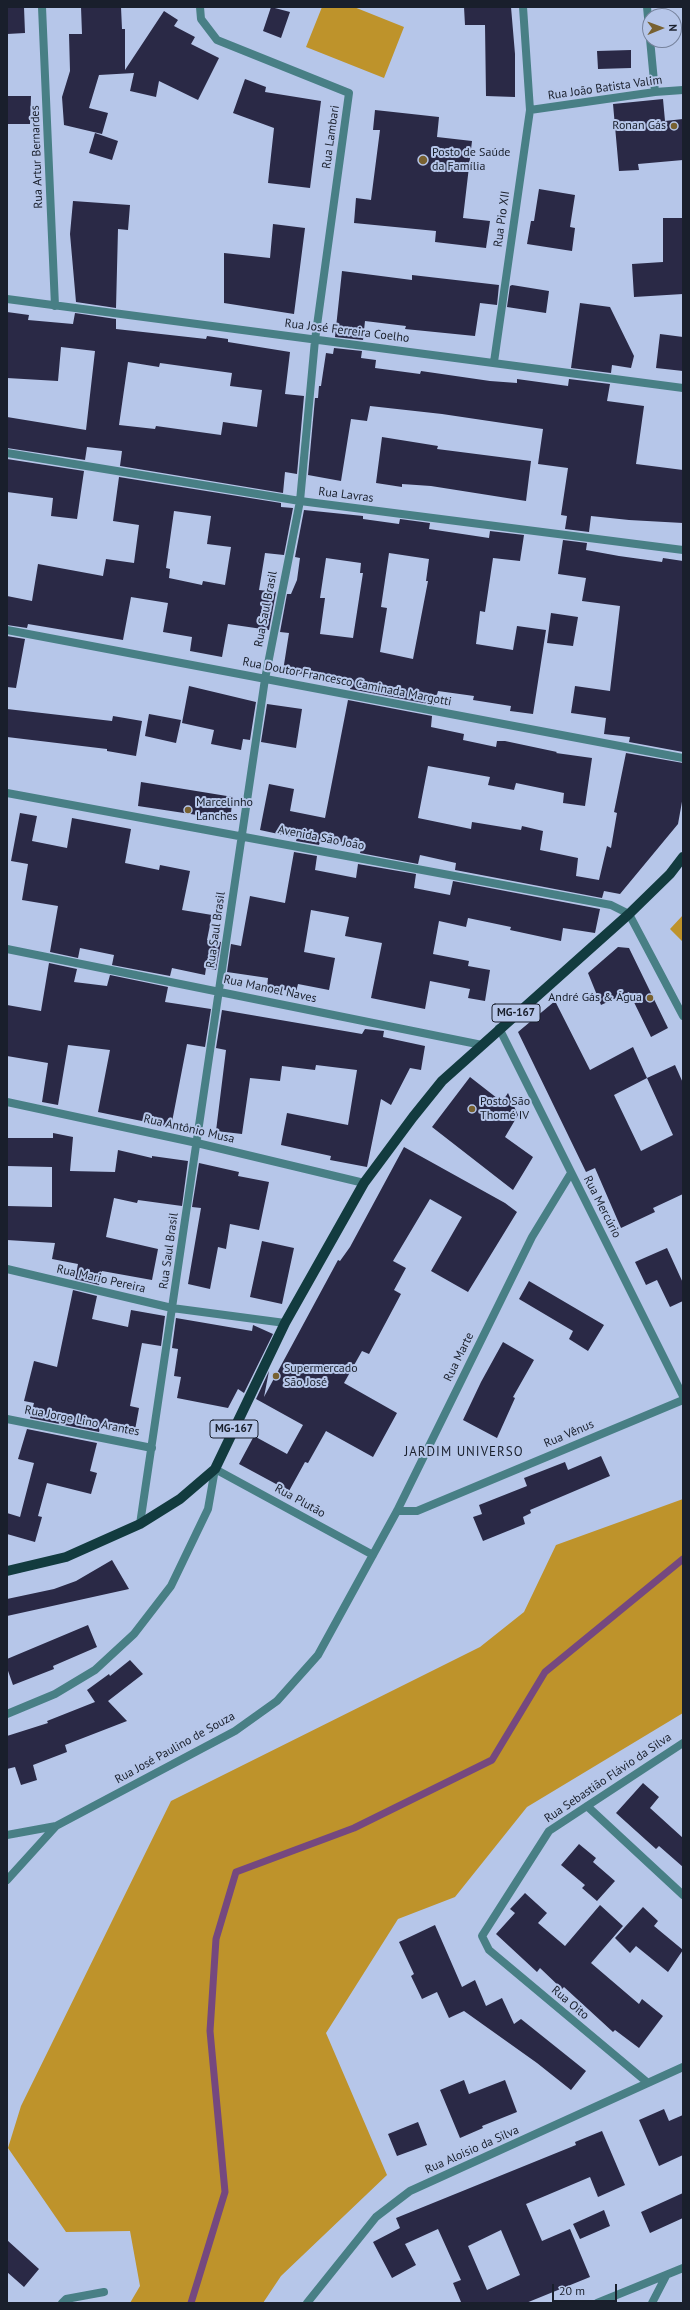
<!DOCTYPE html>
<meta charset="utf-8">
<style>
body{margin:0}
#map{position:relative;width:690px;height:2310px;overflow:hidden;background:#b6c6e9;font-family:"PT Sans",sans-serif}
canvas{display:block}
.frame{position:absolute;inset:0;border:8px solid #191f2c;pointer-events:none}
.north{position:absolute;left:642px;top:8px;width:40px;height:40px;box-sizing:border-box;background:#b6c6e9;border:1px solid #77839d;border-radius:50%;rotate:89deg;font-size:11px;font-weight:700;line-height:16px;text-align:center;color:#191f2c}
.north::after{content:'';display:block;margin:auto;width:14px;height:18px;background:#786131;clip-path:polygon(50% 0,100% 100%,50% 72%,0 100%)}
.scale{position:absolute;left:552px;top:2284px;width:65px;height:18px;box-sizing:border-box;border:2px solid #191f2c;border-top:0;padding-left:5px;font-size:12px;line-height:14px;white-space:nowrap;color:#191f2c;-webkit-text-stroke:3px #b6c6e9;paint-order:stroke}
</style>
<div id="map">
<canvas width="690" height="2310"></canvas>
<div class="frame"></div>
<div class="north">N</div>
<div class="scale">20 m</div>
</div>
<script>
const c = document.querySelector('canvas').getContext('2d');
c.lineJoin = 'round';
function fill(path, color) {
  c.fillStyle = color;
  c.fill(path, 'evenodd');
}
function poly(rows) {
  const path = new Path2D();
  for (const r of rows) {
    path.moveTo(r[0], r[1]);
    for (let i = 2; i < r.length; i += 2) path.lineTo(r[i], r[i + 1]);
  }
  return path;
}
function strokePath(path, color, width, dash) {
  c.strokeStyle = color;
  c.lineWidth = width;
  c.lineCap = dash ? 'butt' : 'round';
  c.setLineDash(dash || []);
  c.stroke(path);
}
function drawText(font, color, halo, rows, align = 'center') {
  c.font = font + ' "PT Sans",sans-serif';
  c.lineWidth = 4;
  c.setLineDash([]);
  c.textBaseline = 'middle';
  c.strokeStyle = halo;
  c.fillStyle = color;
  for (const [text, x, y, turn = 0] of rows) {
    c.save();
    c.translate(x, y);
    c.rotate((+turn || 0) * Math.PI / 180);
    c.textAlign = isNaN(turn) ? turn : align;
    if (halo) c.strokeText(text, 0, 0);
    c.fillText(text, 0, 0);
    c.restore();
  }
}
fill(poly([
 [322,7,354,7,404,27,384,78,306,47],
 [683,915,683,942,670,929],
 [683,1499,683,1713,527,1807,455,1897,398,1919,326,2033,387,2175,281,2276,263,2303,130,2303,140,2286,130,2231,66,2232,8,2148,21,2106,171,1801,480,1647,524,1612,556,1545]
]), '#be932b');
strokePath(poly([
 [191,2303,225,2192,210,2031,216,1939,236,1872,354,1828,492,1760,545,1672,683,1559]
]), '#75487f', 7);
fill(poly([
 [7,7,24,7,25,33,7,34],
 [81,7,121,7,122,29,125,29,125,70,164,11,178,20,174,26,195,37,191,44,219,58,198,100,159,81,156,97,130,91,134,73,99,75,89,108,108,113,102,134,64,125,62,97,70,71,69,34,82,34],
 [271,7,290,12,281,38,263,31],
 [464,7,511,7,515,54,515,97,486,96,485,25,465,25],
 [631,50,631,68,598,69,597,51],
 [245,79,266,87,265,92,321,101,310,188,268,183,274,128,233,113],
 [7,96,31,96,30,124,7,124],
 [663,99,665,121,683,119,683,160,638,164,639,170,619,171,613,104],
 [375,110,439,117,437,137,472,141,463,218,490,221,486,248,435,242,436,231,354,223,356,198,371,200,380,130,373,130],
 [95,133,118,141,112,160,89,153],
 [539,189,575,195,570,227,575,228,572,251,527,244,531,221,534,221],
 [73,201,130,205,128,230,118,229,116,308,76,302,70,234],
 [663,218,683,218,683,294,634,297,632,264,663,262],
 [273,224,305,228,294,314,224,303,224,253,270,258],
 [342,271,412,280,412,275,499,285,497,305,480,303,475,336,405,329,406,326,365,321,363,340,335,337],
 [512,285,549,291,546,313,507,307,510,286],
 [580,303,610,307,634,356,631,368,612,365,611,373,571,368],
 [7,312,29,315,28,320,73,324,75,313,116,319,116,329,206,339,207,336,228,339,228,342,290,352,285,394,304,396,297,474,285,472,283,493,120,466,122,451,87,447,85,460,7,448,7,417,86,430,95,351,61,347,58,381,7,378],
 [128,362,159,367,160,363,232,373,230,386,262,390,257,427,223,422,221,435,156,426,155,429,119,425],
 [660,334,683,337,683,371,656,368],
 [334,348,362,351,361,358,376,360,375,368,420,374,421,371,490,381,517,383,517,379,568,386,569,379,610,384,607,401,644,406,636,464,683,470,683,523,629,520,591,516,589,532,565,529,567,516,561,515,568,468,538,464,543,429,442,414,370,406,367,421,351,419,341,481,308,475,315,398,318,398,319,386,321,386,326,353,333,354],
 [382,437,438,446,437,449,531,461,526,501,431,486,402,484,402,487,376,483],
 [7,459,84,471,77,519,51,516,53,498,7,492],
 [119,477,281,503,281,507,293,508,284,555,265,553,259,590,276,592,269,630,228,624,222,657,190,651,192,637,163,632,168,603,131,597,123,640,28,624,27,628,7,625,7,596,32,601,38,564,103,576,106,559,134,563,139,525,113,521],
 [174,511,211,516,207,544,231,547,225,585,203,581,202,585,169,578,170,569,166,568],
 [304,510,363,516,363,519,399,524,400,519,430,523,429,529,489,538,490,531,524,535,520,561,493,558,485,612,480,611,476,644,513,650,517,626,546,630,533,714,510,711,511,706,473,700,474,696,438,691,434,705,350,689,352,682,283,671,289,633,280,632,287,594,291,594,297,580,300,558,295,557],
 [389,553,429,559,426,581,428,581,413,659,380,652,387,608,381,607],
 [326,558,361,563,360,573,363,573,353,638,320,634,325,598,320,598],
 [563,540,587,543,586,550,619,556,662,562,663,558,683,561,683,752,629,742,630,737,604,734,606,718,571,713,575,686,610,691,620,606,582,601,586,578,558,574],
 [551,613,578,617,573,646,547,643],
 [7,636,25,639,16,688,7,687],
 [189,686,256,702,250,740,243,739,241,750,211,744,214,730,182,723],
 [348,700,432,716,431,727,464,734,463,740,496,747,497,741,505,741,557,752,556,753,592,758,585,806,563,803,564,793,516,783,514,790,488,785,490,777,428,766,418,818,471,829,472,822,521,830,522,826,543,831,540,850,578,858,576,876,599,880,607,846,611,848,617,813,614,812,626,753,683,763,683,796,678,824,620,894,604,891,602,898,455,870,456,863,420,855,418,864,360,853,362,846,321,838,319,845,296,841,297,838,260,830,269,784,294,789,290,811,325,818],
 [267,704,302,709,296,748,261,742],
 [7,709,112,721,113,716,142,721,136,756,107,751,107,749,7,737],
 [149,714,181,720,176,743,145,736],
 [141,782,233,797,230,820,138,806],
 [20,813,37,816,32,841,67,848,72,818,131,829,125,863,159,870,160,865,190,871,182,910,212,915,207,940,221,942,216,970,206,968,205,975,172,968,170,976,112,965,114,955,80,948,78,958,50,952,58,906,22,900,28,864,11,861],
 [294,852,317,856,315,870,356,878,358,864,416,874,414,888,450,895,453,881,600,909,595,933,563,928,561,941,510,930,511,927,468,918,466,927,439,921,433,954,469,961,468,966,490,970,485,1001,468,998,470,989,430,981,425,1009,371,998,382,943,345,936,349,917,311,910,304,952,335,958,329,990,298,984,296,992,267,987,268,978,227,972,231,944,241,946,250,896,285,903],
 [618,947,629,948,668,1028,651,1037,629,992,601,1005,588,973],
 [49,963,77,969,74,982,107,986,110,975,168,987,165,1002,211,1009,205,1047,187,1044,171,1127,98,1112,110,1050,68,1045,58,1105,42,1102,48,1063,7,1056,7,1005,41,1011],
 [555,1001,590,1070,633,1047,647,1078,675,1065,683,1083,683,1194,653,1208,655,1212,621,1228,595,1168,586,1172,518,1032],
 [647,1078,673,1135,641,1151,614,1095],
 [222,1010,362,1034,365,1029,384,1031,383,1037,425,1046,421,1070,410,1068,391,1105,381,1099,367,1167,330,1160,331,1156,281,1145,287,1113,348,1125,357,1070,316,1065,315,1070,282,1066,280,1081,250,1078,242,1134,216,1131,226,1050,216,1048],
 [470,1077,502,1102,508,1093,518,1115,505,1137,533,1157,513,1190,432,1127],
 [53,1133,73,1137,70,1171,115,1172,118,1150,152,1158,152,1156,188,1161,182,1206,138,1200,137,1203,114,1198,106,1237,158,1249,152,1280,102,1271,99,1285,75,1279,78,1264,52,1259,55,1243,7,1240,7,1206,52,1207,52,1167,7,1166,7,1138,53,1138],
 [404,1147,505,1203,517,1212,468,1292,431,1271,462,1217,430,1199,393,1261,406,1268,394,1290,401,1294,369,1354,362,1351,344,1383,397,1413,373,1457,326,1431,308,1463,305,1462,289,1491,239,1464,254,1436,287,1454,303,1425,256,1399,269,1371,264,1397,338,1260,340,1261,350,1247],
 [199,1163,239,1172,238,1176,269,1182,259,1230,230,1224,226,1249,218,1247,210,1289,188,1284,201,1208,192,1207],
 [262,1241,294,1248,282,1304,250,1297],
 [667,1248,683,1283,683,1301,670,1307,657,1280,646,1285,635,1262],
 [529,1281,604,1325,588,1351,569,1339,573,1331,519,1299],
 [73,1290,97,1296,92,1319,128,1327,131,1310,165,1316,161,1346,142,1343,130,1406,139,1408,135,1430,101,1423,99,1432,30,1418,34,1403,24,1401,34,1361,57,1367],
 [176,1318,252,1331,253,1325,273,1334,244,1393,238,1389,228,1408,177,1398,181,1377,174,1376,178,1349,172,1348],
 [503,1342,534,1360,513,1397,515,1398,497,1438,463,1420,481,1382],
 [27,1429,97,1443,90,1471,97,1473,91,1494,47,1483,38,1516,42,1517,35,1542,7,1534,7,1513,20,1517,34,1463,18,1459],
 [601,1456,610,1476,530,1510,531,1513,523,1517,525,1524,483,1541,473,1517,482,1514,479,1505,527,1486,524,1478,565,1462,568,1470],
 [112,1560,129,1589,7,1616,7,1599,54,1589,76,1581],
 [88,1625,97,1647,53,1666,54,1669,13,1685,7,1668,7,1659],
 [130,1660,143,1674,108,1701,127,1721,65,1745,67,1752,33,1765,37,1780,21,1785,15,1767,7,1769,7,1736,48,1723,47,1721,95,1702,87,1690,109,1674,110,1676],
 [643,1783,659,1797,650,1808,683,1838,683,1867,659,1846,656,1849,616,1813],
 [579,1844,596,1858,593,1862,615,1881,597,1901,582,1888,585,1885,561,1865],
 [525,1893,547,1913,538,1923,565,1946,600,1905,623,1926,591,1963,639,2004,642,1999,663,2016,639,2048,615,2030,613,2032,564,1987,562,1989,540,1968,537,1972,496,1934,515,1913,510,1909],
 [643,1907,658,1921,654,1926,683,1950,668,1972,636,1946,630,1953,615,1938],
 [435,1925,462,1987,475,1980,486,2006,502,1998,514,2024,521,2019,586,2071,571,2090,537,2063,464,2011,449,2018,437,1992,422,1999,411,1976,414,1974,399,1942],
 [464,2080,469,2094,505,2080,517,2112,482,2126,483,2128,460,2138,440,2090],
 [664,2109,669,2121,683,2115,683,2155,659,2166,639,2120],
 [418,2122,427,2145,397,2156,388,2134],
 [602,2131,625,2185,598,2197,590,2177,526,2204,542,2241,570,2229,590,2277,526,2303,460,2303,461,2302,453,2283,461,2280,438,2229,405,2244,416,2265,392,2278,373,2242,400,2228,396,2218,576,2145,575,2142],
 [501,2230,520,2275,487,2290,468,2246],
 [683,2193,683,2218,650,2233,641,2212],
 [604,2210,610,2226,580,2239,573,2224],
 [7,2240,39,2269,24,2287,7,2272]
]), '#2a2946');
strokePath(poly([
 [42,7,55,306],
 [647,7,655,92],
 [530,110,655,92,683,90],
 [7,299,683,388],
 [494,362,530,110,523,7],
 [7,453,300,501,683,550],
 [7,630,683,758],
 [7,793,611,905,629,914,683,1016],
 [7,949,482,1045],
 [499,1028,683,1396],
 [7,1102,197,1143,364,1183],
 [7,1269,172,1308,285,1323],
 [7,1419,152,1448],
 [397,1511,417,1511,683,1400],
 [140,1524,265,679,300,501,315,340,349,93,217,40,201,19,200,7],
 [7,1714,55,1694,95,1670,134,1634,171,1586,208,1509,215,1469,373,1555],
 [587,1806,683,1895],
 [7,1835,56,1826,235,1731,277,1701,318,1655,397,1511,532,1237,571,1173],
 [7,1880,56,1826],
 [648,2083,489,1950,482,1936,549,1831,683,1743],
 [62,2303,66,2299,104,2292],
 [307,2303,376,2217,410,2191,683,2067],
 [597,2303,683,2268],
 [652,2303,666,2276]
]), '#487f85', 8);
strokePath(poly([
 [7,1571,66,1557,140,1524,180,1499,215,1469,285,1323,364,1183,413,1117,442,1081,629,914,670,874,683,857]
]), '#123b3f', 10);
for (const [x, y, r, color] of [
 [674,126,4,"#786131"],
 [423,160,5,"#786131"],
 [188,810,4,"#786131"],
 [650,998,4,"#786131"],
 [472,1109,4,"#786131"],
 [276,1376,4,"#786131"]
]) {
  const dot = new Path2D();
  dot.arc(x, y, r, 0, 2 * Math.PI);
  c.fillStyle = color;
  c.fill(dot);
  strokePath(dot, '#b6c6e9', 1.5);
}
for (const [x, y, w] of [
 [516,1013,48],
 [234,1429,48]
]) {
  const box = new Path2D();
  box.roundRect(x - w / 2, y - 9, w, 18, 3);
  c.fillStyle = '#b6c6e9';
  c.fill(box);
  strokePath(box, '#191f2c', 1);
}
drawText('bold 11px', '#191f2c', null, [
 ["MG-167",516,1013],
 ["MG-167",234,1429]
]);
drawText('12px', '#191f2c', '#b6c6e9', [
 ["Rua João Batista Valim",605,88,-8],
 ["Rua Lambari",331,137,-82],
 ["Rua Artur Bernardes",37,157,-92],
 ["Rua Pio XII",502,219,-82],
 ["Rua José Ferreira Coelho",347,331,7],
 ["Rua Lavras",346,495,7],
 ["Rua Saul Brasil",266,609,-79],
 ["Rua Doutor Francesco Caminada Margotti",347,682,11],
 ["Avenida São João",321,838,11],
 ["Rua Saul Brasil",216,930,-82],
 ["Rua Manoel Naves",270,989,12],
 ["Rua Antônio Musa",189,1129,13],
 ["Rua Mercúrio",602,1207,63],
 ["Rua Saul Brasil",169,1251,-82],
 ["Rua Mario Pereira",101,1279,13],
 ["Rua Marte",459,1357,-64],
 ["Rua Jorge Lino Arantes",82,1421,11],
 ["Rua Vênus",569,1434,-23],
 ["Rua Plutão",300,1501,29],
 ["Rua José Paulino de Souza",175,1748,-29],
 ["Rua Sebastião Flávio da Silva",608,1778,-34],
 ["Rua Oito",570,2003,40],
 ["Rua Aloisio da Silva",472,2150,-24]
]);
drawText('12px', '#191f2c', '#b6c6e9', [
 ["Ronan Gás",666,126,"right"],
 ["Posto de Saúde",432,153],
 ["da Família",432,167],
 ["Marcelinho",196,803],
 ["Lanches",196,817],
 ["André Gás & Água",642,998,"right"],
 ["Posto São",480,1102],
 ["Thomé IV",480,1116],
 ["Supermercado",284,1369],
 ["São José",284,1383]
], 'left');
c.letterSpacing = '1px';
drawText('13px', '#191f2c', '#b6c6e9', [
 ["JARDIM UNIVERSO",464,1452]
]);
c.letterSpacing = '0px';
</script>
